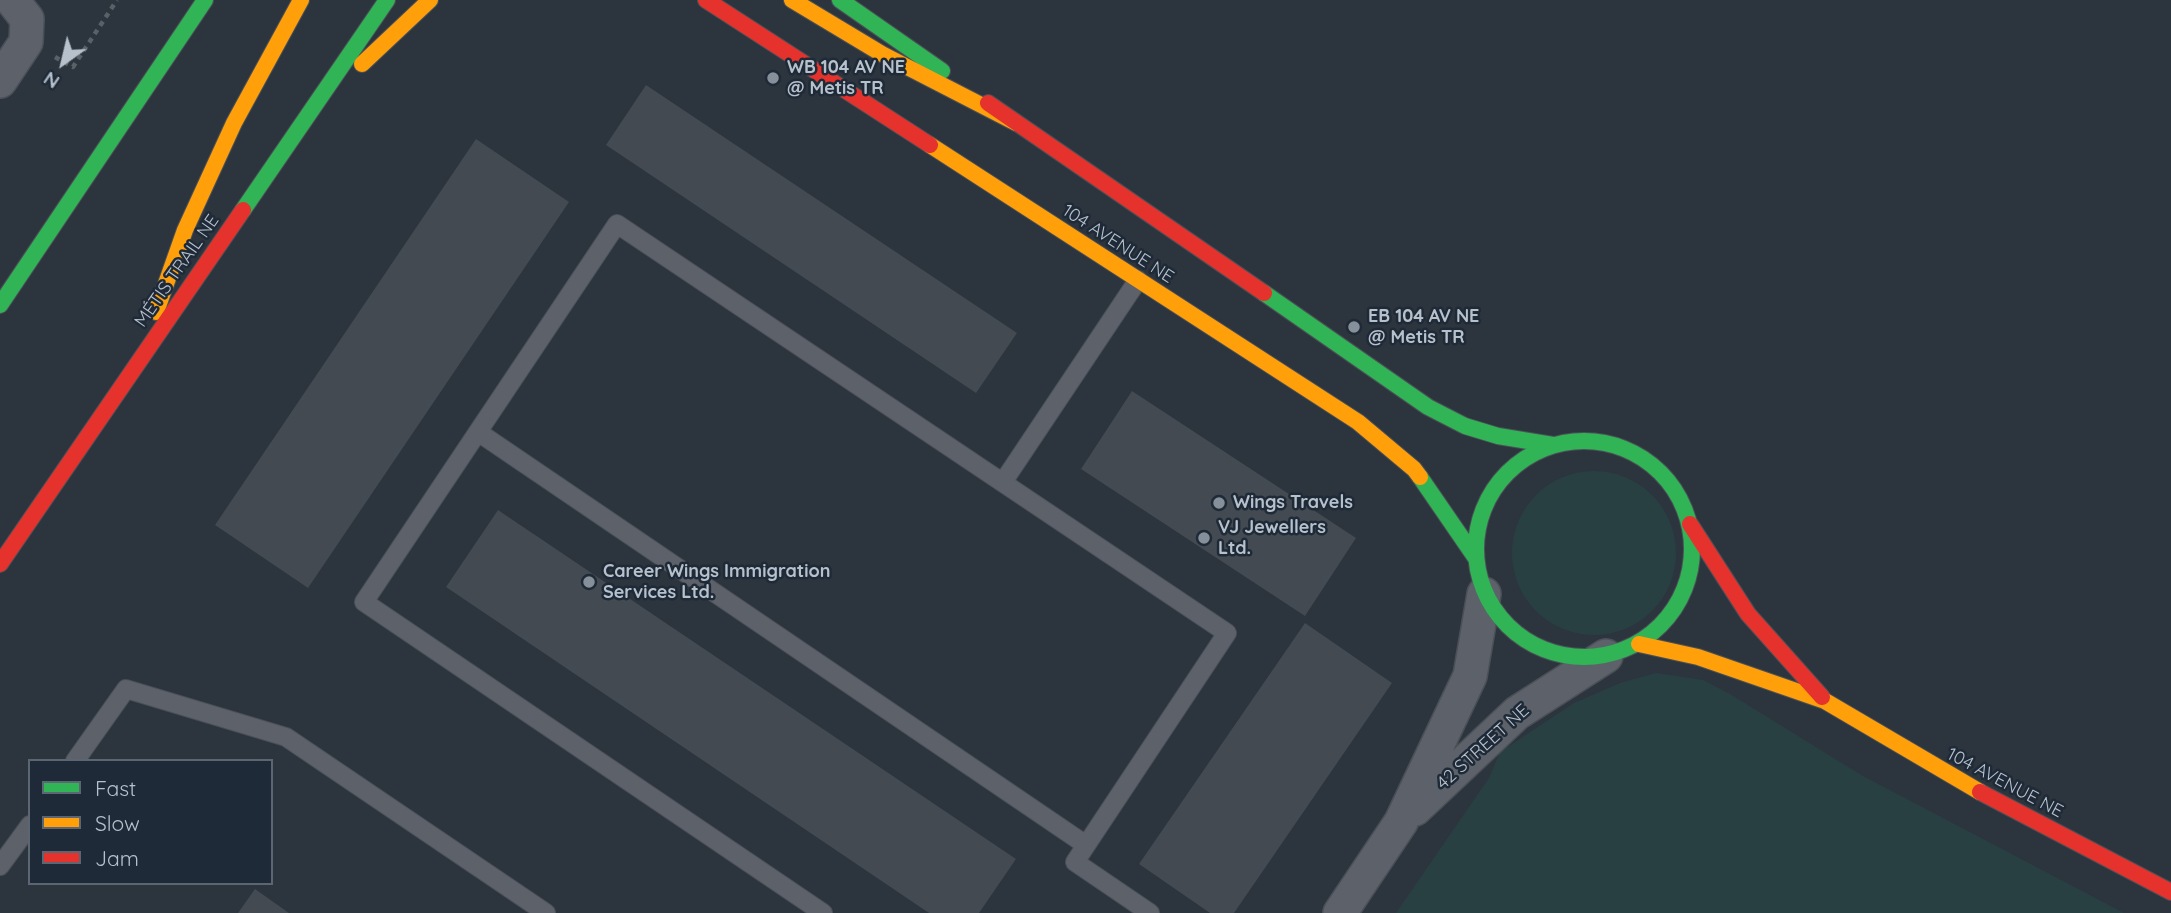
<!DOCTYPE html>
<meta charset="utf-8">
<style>
body{margin:0}
#map{position:relative;width:2171px;height:913px;overflow:hidden;background:#2c343d;font-family:Quicksand,sans-serif}
canvas{display:block}
.legend{position:absolute;left:28px;top:759px;width:245px;height:126px;box-sizing:border-box;background:#1f2a38;border:2px solid #5c6673;margin:0;padding:9px 12px;list-style:none;font-size:21px;color:#b7c1cc}
.legend li{display:flex;align-items:center;gap:14px;height:35px}
.legend b{width:35px;border:2px solid #5c6673}
.north{position:absolute;left:28px;top:28px;width:70px;height:70px;-webkit-text-stroke:5px #1f2a38;paint-order:stroke;rotate:214deg;font-size:19px;font-weight:700;line-height:28px;text-align:center;color:#b7c1cc}
.north::after{content:'';display:block;margin:auto;width:24px;height:32px;background:#b7c1cc;clip-path:polygon(50% 0,100% 100%,50% 72%,0 100%)}
</style>
<div id="map">
<canvas width="2171" height="913"></canvas>
<ul class="legend">
<li><b style="height:9px;background:#30b455"></b>Fast</li>
<li><b style="height:9px;background:#ff9f0a"></b>Slow</li>
<li><b style="height:9px;background:#e5322d"></b>Jam</li>
</ul>
<div class="north">N</div>
</div>
<script>
const c = document.querySelector('canvas').getContext('2d');
c.lineJoin = 'round';
function fill(path, color) {
  c.fillStyle = color;
  c.fill(path, 'evenodd');
}
function poly(rows) {
  const path = new Path2D();
  for (const r of rows) {
    if (r.length === 3) {
      path.moveTo(r[0] + r[2], r[1]);
      path.arc(r[0], r[1], r[2], 0, 2 * Math.PI);
      continue;
    }
    path.moveTo(r[0], r[1]);
    for (let i = 2; i < r.length; i += 2) path.lineTo(r[i], r[i + 1]);
  }
  return path;
}
function strokePath(path, color, width, dash) {
  c.strokeStyle = color;
  c.lineWidth = width;
  c.lineCap = dash ? 'butt' : 'round';
  c.setLineDash(dash || []);
  c.stroke(path);
}
function drawText(font, color, halo, rows, align = 'center') {
  c.font = font + ' Quicksand,sans-serif';
  c.lineWidth = 5;
  c.setLineDash([]);
  c.textBaseline = 'middle';
  c.strokeStyle = halo;
  c.fillStyle = color;
  for (const [text, x, y, turn = 0] of rows) {
    c.save();
    c.translate(x, y);
    c.rotate((+turn || 0) * Math.PI / 180);
    c.textAlign = isNaN(turn) ? turn : align;
    if (halo) c.strokeText(text, 0, 0);
    c.fillText(text, 0, 0);
    c.restore();
  }
}
fill(poly([
 [1594,553,82],
 [1656,673,1703,680,1730,694,1863,776,2124,913,1396,913,1489,778,1500,752,1574,703,1620,683]
]), '#294043');
fill(poly([
 [646,85,1017,333,976,393,606,145],
 [476,139,569,202,308,588,215,525],
 [1132,391,1356,538,1305,616,1081,469],
 [498,510,1016,859,979,913,929,913,446,587],
 [1305,623,1392,683,1234,913,1210,913,1139,864],
 [255,889,289,913,238,913]
]), '#434a51');
const lane = poly([
 [478,432,1086,845],
 [1003,482,1138,280],
 [75,761,126,689,286,737,546,913],
 [0,866,30,825],
 [823,913,364,602,617,224,1227,633,1075,862,1150,913]
]);
const street = poly([
 [0,81,26,42,27,19,12,0],
 [1415,809,1517,713,1606,656],
 [1340,913,1401,822,1470,676,1484,594]
]);
const fast = poly([
 [840,0,942,71],
 [243,210,387,0],
 [1264,293,1428,407,1465,426,1498,436,1553,445],
 [0,305,205,0],
 [1584,549,108],
 [1420,477,1475,557]
]);
const slow = poly([
 [792,0,882,54,1016,123],
 [362,64,430,0],
 [930,145,1358,422,1414,469,1420,477],
 [156,312,185,230,234,123,301,0],
 [1639,644,1698,657,1825,701,1980,792]
]);
const jam = poly([
 [706,0,930,145],
 [988,103,1264,293],
 [1690,524,1748,614,1822,697],
 [0,564,243,210],
 [1980,792,2171,892]
]);
strokePath(lane, '#4b5057', 20);
strokePath(street, '#4b5057', 36);
strokePath(fast, '#4b5057', 18);
strokePath(slow, '#4b5057', 18);
strokePath(jam, '#4b5057', 18);
strokePath(poly([
 [55,57,73,67,117,0]
]), '#5a6166', 4.5, [5, 5]);
strokePath(lane, '#5d626a', 18);
strokePath(street, '#5d626a', 33);
strokePath(fast, '#30b455', 16);
strokePath(slow, '#ff9f0a', 16);
strokePath(jam, '#e5322d', 16);
for (const [x, y, r, color] of [
 [773,78,7,"#86909a"],
 [1354,327,7,"#86909a"],
 [1219,503,7,"#86909a"],
 [1204,538,7,"#86909a"],
 [589,582,7,"#86909a"]
]) {
  const dot = new Path2D();
  dot.arc(x, y, r, 0, 2 * Math.PI);
  c.fillStyle = color;
  c.fill(dot);
  strokePath(dot, '#1f2a38', 2.5);
}
drawText('bold 18px', '#b7c1cc', '#1f2a38', [
 ["WB 104 AV NE",787,68],
 ["@ Metis TR",787,89],
 ["EB 104 AV NE",1368,317],
 ["@ Metis TR",1368,338],
 ["Wings Travels",1233,503],
 ["VJ Jewellers",1218,528],
 ["Ltd.",1218,549],
 ["Career Wings Immigration",603,572],
 ["Services Ltd.",603,593]
], 'left');
drawText('18px', '#b7c1cc', '#1f2a38', [
 ["104 AVENUE NE",1118,244,33],
 ["MÉTIS TRAIL NE",177,271,-55],
 ["42 STREET NE",1483,747,-42],
 ["104 AVENUE NE",2005,783,28]
]);
</script>
